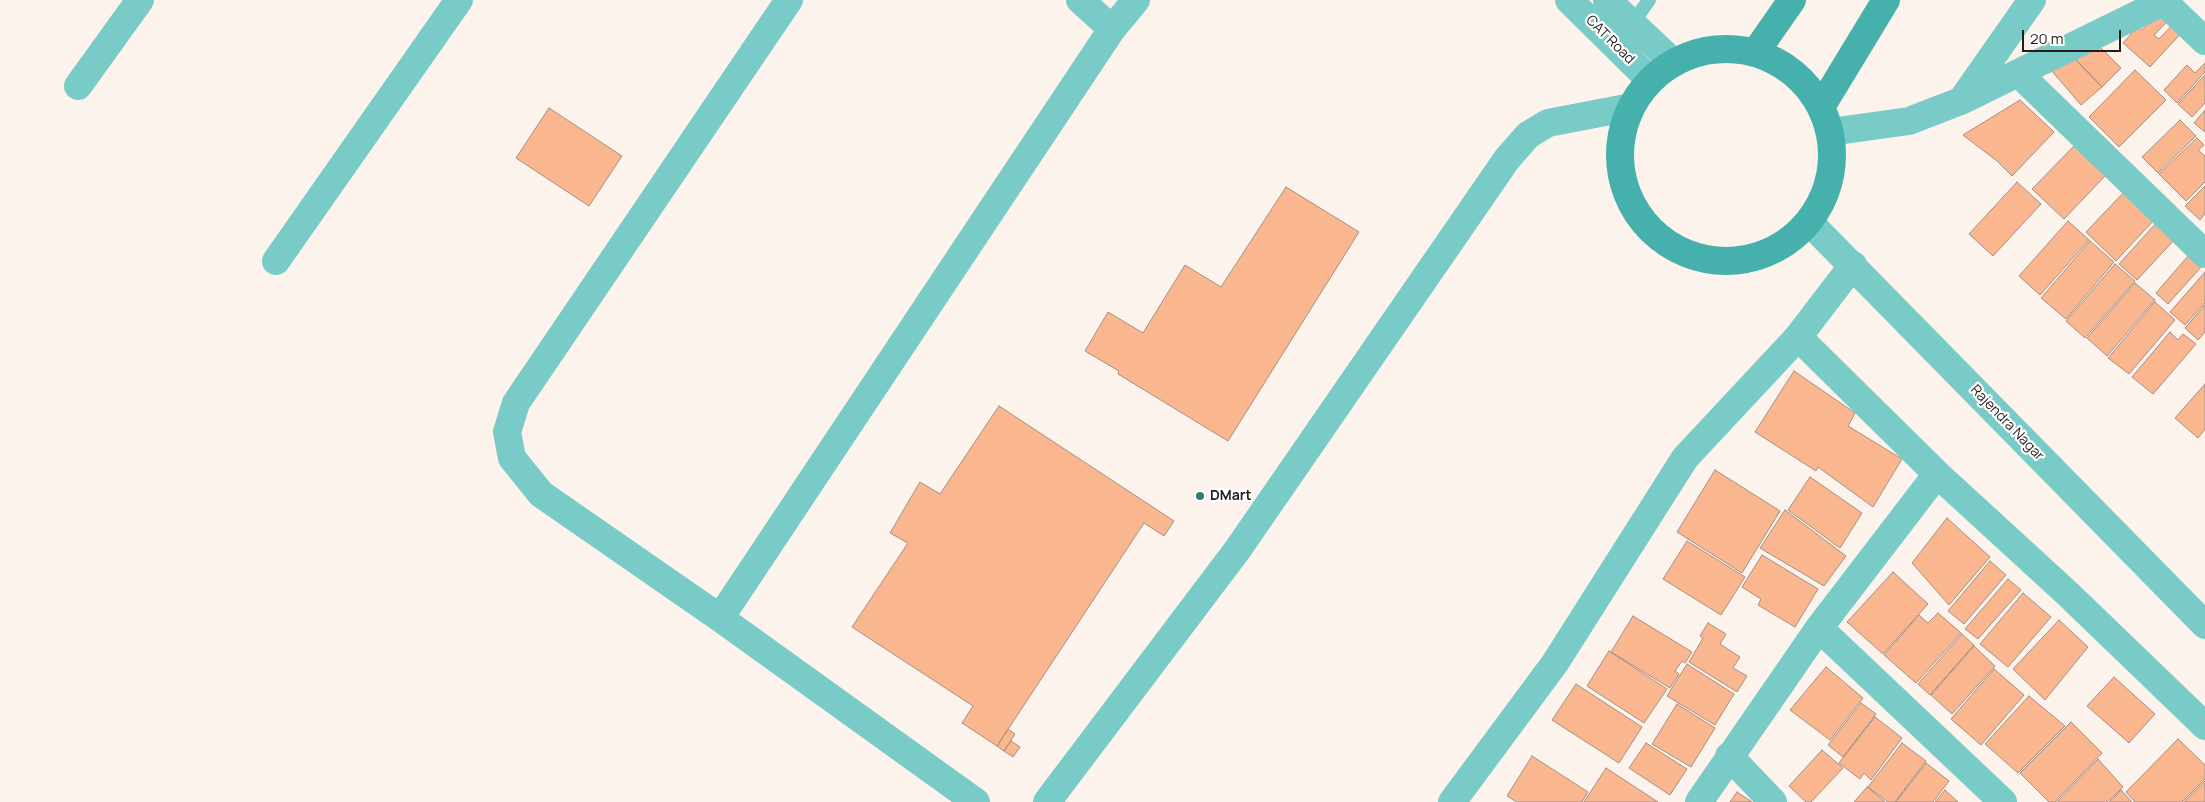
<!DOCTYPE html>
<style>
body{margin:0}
#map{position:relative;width:2205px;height:802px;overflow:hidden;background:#fdf3ed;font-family:Manrope,sans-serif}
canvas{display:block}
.scale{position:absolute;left:2022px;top:30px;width:99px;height:22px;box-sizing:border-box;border:2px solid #251c17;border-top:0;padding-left:6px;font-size:15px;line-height:18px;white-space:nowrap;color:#251c17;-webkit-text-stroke:4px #fff;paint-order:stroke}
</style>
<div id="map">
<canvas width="2205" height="802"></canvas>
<div class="scale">20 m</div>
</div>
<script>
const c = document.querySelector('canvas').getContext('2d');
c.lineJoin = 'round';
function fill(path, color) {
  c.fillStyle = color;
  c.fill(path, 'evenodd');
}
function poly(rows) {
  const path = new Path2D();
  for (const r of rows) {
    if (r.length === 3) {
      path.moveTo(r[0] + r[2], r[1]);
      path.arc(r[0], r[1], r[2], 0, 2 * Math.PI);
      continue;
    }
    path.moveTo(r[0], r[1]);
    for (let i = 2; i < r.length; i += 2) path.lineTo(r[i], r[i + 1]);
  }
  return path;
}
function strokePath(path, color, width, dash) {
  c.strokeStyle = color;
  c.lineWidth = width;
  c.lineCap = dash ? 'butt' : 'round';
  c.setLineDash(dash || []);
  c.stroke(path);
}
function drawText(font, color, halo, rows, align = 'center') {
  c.font = font + ' Manrope,sans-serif';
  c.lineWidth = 4.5;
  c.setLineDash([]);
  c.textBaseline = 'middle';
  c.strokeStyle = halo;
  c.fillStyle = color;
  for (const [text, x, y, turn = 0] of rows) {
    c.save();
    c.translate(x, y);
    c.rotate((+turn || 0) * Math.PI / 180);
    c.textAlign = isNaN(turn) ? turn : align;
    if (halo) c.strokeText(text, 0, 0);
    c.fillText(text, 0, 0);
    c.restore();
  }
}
const building = poly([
 [2157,13,2167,22,2154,35,2159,39,2175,22,2184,30,2150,67,2123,43,2138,26,2142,30,2157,13],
 [2099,46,2121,68,2102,87,2075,59,2099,46],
 [2075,59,2102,87,2081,105,2051,70,2075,59],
 [2205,63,2205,72,2177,103,2164,90,2187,65,2195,73,2205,63],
 [2135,70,2166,100,2119,147,2089,117,2135,70],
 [2205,75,2205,103,2192,117,2178,104,2205,75],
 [2020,100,2054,132,2012,176,1997,161,1963,135,2020,100],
 [549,108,622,156,589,206,516,158,549,108],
 [2205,110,2205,132,2194,123,2205,110],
 [2180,120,2196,136,2158,173,2142,157,2180,120],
 [2197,138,2204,145,2198,150,2205,156,2205,182,2186,201,2159,174,2197,138],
 [2074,146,2105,176,2064,219,2032,189,2074,146],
 [2017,182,2041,204,1993,256,1969,234,2017,182],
 [2205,186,2205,214,2200,220,2185,206,2205,186],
 [1286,187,1359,232,1228,441,1118,374,1119,371,1085,351,1108,312,1143,333,1185,265,1221,287,1286,187],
 [2124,192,2153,221,2116,261,2086,232,2124,192],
 [2068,221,2089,240,2040,295,2019,276,2068,221],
 [2158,221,2177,237,2137,280,2119,264,2158,221],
 [2090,241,2114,262,2066,319,2041,298,2090,241],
 [2189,255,2202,266,2168,304,2156,293,2189,255],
 [2115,264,2135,281,2085,338,2066,321,2115,264],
 [2205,272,2205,303,2185,325,2170,312,2205,272],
 [2135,283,2155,300,2107,356,2087,338,2135,283],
 [2155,302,2175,320,2129,374,2108,358,2155,302],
 [2205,305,2205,332,2198,340,2185,328,2205,305],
 [2170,332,2178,340,2183,334,2196,344,2153,394,2132,377,2170,332],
 [1794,371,1855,413,1848,426,1902,459,1873,507,1818,467,1816,471,1755,432,1794,371],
 [2205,384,2205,429,2198,438,2175,418,2205,384],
 [999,406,1174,521,1164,536,1144,523,997,746,962,723,973,706,852,627,908,543,890,533,920,482,940,494,999,406],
 [1715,470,1780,511,1742,573,1677,532,1715,470],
 [1810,477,1862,513,1840,548,1788,510,1810,477],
 [1785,510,1846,556,1824,586,1760,548,1785,510],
 [1947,518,1990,557,1949,605,1912,563,1947,518],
 [1687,541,1745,577,1721,615,1663,579,1687,541],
 [1762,555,1818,589,1795,627,1758,605,1761,599,1742,587,1762,555],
 [1990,561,2006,575,1964,624,1948,611,1990,561],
 [1893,572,1928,604,1883,654,1847,622,1893,572],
 [2008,579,2021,590,1978,639,1965,629,2008,579],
 [2023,593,2051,617,2008,667,1980,644,2023,593],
 [1938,613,1961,633,1916,683,1884,655,1919,615,1928,623,1938,613],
 [1633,616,1692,652,1685,663,1682,661,1675,671,1679,674,1670,688,1611,652,1633,616],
 [2059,620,2088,647,2045,700,2013,669,2059,620],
 [1708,623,1726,634,1720,644,1740,657,1733,668,1747,676,1737,692,1689,662,1703,638,1700,636,1708,623],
 [1962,634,1974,645,1930,695,1918,684,1962,634],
 [1974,646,1995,666,1952,714,1931,695,1974,646],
 [1609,651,1667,689,1644,723,1587,686,1609,651],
 [1687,664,1734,694,1715,725,1667,696,1687,664],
 [1826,667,1863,698,1830,740,1790,710,1826,667],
 [1994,669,2024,695,1981,745,1951,719,1994,669],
 [2114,677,2155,714,2129,743,2087,706,2114,677],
 [1576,684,1642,727,1619,763,1552,720,1576,684],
 [2029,696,2065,726,2018,773,1985,744,2029,696],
 [1861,703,1876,714,1843,757,1828,745,1861,703],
 [1677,704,1715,728,1691,767,1652,744,1677,704],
 [1875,717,1902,738,1871,780,1864,773,1860,779,1839,763,1875,717],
 [2071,722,2102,753,2055,802,2049,802,2020,773,2071,722],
 [1008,729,1015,734,1004,751,997,746,1008,729],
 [2178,739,2205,765,2205,779,2182,802,2135,802,2126,792,2178,739],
 [1011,741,1020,747,1013,757,1004,751,1011,741],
 [1646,743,1687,769,1670,795,1629,768,1646,743],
 [1902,743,1926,761,1895,802,1888,802,1868,787,1902,743],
 [1822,750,1843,768,1811,802,1806,802,1789,786,1822,750],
 [1532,756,1588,792,1582,802,1517,802,1507,796,1532,756],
 [2098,759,2123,787,2107,802,2057,802,2098,759],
 [1926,763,1949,781,1933,802,1896,802,1926,763],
 [1606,768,1658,802,1584,802,1606,768],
 [2205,781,2205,802,2184,802,2205,781],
 [1867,787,1885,802,1854,802,1867,787],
 [1945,790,1958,802,1935,802,1945,790],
 [2121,790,2132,802,2109,802,2121,790],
 [1737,792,1752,802,1730,802,1737,792]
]);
fill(building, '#fab78f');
strokePath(building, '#a58e81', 1);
strokePath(poly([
 [1630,27,1649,0]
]), '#79cbc7', 14);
strokePath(poly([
 [789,0,516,403,507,432,512,458,541,494,720,618,976,802],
 [1080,0,1112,29],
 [2164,2,2205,41],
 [2018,73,2205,254],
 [78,86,140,0],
 [1964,97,2032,0],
 [1830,132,1909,121,1963,100,2167,0],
 [276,261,459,0],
 [1798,337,1937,474,2068,594,2205,726],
 [720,618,1112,29,1136,0],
 [1819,628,1937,474],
 [1729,756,1773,802],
 [1047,802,1238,549,1507,159,1528,135,1548,123,1631,107],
 [1452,802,1555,663,1685,458,1798,337,1853,265],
 [1699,802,1819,628,2003,802]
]), '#79cbc7', 28);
strokePath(poly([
 [1569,0,1650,80],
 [1607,0,1674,63],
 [1809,222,2205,625]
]), '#79cbc7', 28);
strokePath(poly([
 [1726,155,106],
 [1755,53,1792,0],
 [1821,107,1886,0]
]), '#46b0ac', 28);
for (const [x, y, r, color] of [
 [1200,496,5,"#327b77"]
]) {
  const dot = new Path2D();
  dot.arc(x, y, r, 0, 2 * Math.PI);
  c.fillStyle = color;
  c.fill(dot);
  strokePath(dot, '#fff', 2);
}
drawText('14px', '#251c17', '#fff', [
 ["CAT Road",1610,40,45],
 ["Rajendra Nagar",2007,423,46]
]);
drawText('bold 14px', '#251c17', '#fff', [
 ["DMart",1210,496]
], 'left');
</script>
